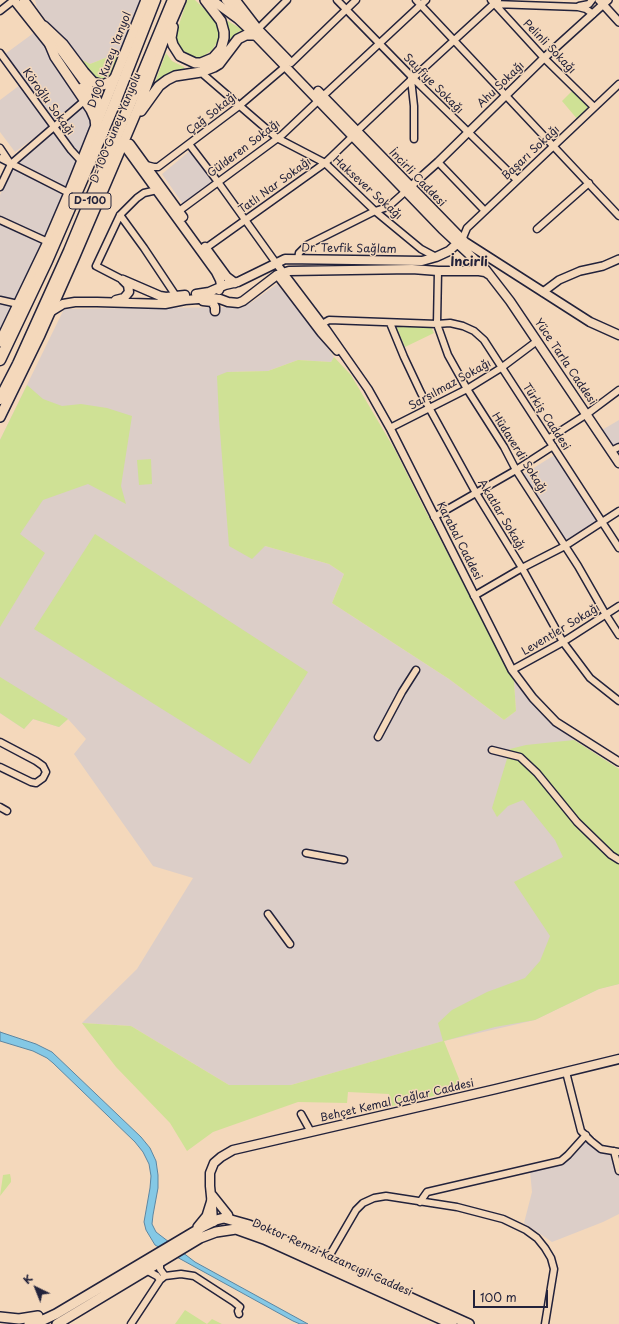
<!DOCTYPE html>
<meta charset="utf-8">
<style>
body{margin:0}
#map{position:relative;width:619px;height:1324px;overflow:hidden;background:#f4d8bb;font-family:"Playpen Sans",sans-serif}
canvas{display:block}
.north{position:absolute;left:16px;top:1268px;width:40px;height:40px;-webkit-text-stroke:3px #f4d8bb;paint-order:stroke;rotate:317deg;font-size:11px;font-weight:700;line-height:16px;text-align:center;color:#22223b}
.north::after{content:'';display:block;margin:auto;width:14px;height:18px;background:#22223b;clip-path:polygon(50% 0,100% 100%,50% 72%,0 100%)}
.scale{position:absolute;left:473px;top:1290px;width:75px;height:18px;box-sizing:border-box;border:2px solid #22223b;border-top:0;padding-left:5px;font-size:12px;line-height:14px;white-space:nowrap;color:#22223b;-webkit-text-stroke:3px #f4d8bb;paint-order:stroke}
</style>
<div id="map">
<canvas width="619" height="1324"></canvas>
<div class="north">K</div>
<div class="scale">100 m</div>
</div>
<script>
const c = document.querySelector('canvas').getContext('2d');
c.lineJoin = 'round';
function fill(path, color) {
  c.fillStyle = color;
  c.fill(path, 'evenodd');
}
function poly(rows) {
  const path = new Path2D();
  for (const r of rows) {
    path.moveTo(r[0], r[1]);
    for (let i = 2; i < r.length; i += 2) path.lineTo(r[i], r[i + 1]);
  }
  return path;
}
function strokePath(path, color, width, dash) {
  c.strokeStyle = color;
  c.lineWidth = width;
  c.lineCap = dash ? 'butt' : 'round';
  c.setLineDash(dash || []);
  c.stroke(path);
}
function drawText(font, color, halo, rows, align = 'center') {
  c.font = font + ' "Playpen Sans",sans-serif';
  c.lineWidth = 3;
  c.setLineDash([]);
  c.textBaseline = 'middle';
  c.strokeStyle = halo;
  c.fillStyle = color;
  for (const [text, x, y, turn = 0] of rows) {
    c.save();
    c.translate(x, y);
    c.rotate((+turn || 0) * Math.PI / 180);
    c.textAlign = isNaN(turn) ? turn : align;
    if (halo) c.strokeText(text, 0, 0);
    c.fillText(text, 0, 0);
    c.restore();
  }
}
fill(poly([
 [35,0,143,0,123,48,113,55,90,64,72,55,37,8],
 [35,32,70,81,92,115,94,127,0,333,0,195,15,164,54,130,50,126,15,152,0,132,0,100,20,85,38,108,43,104,5,54],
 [192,149,215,182,183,204,162,174],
 [277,284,317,333,334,357,331,362,298,360,268,371,227,372,265,546,329,564,344,574,332,603,449,679,504,720,516,711,514,681,544,714,574,740,619,769,619,984,599,989,535,1020,444,1041,291,1085,229,1085,131,1026,82,1023,137,969,193,878,153,866,74,754,86,739,68,719,59,727,33,719,24,729,0,713,0,440,64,309,239,307,252,302],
 [619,420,619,444,613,447,602,430],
 [556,454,598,520,566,540,524,474],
 [585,1141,595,1147,619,1157,619,1214,603,1222,552,1242,524,1223,532,1192,530,1171,562,1163]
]), '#dccec8');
fill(poly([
 [187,0,195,0,218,22,220,32,220,38,212,50,202,57,191,58,186,55,181,51,176,40,176,34],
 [226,20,245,31,239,31,238,34,229,43,228,43,228,32],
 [123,48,114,72,104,80,95,80,72,55,90,64,113,55],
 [166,53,172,61,184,67,185,70,171,72,155,82],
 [574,89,592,107,578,120,562,101],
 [396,326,431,327,434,333,405,347],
 [334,357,351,375,395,450,424,508,514,681,516,711,504,720,449,679,332,603,344,574,329,564,265,546,252,559,229,546,219,419,217,376,227,372,268,371,298,360,331,362],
 [27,385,43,399,62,406,81,404,107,408,132,416,121,486,126,504,88,484,43,500,20,534,45,553,0,627,0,440],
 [151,459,152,484,139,485,137,460],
 [95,534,308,672,250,764,34,629],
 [0,677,68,719,59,727,33,719,24,729,0,713],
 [574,740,619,769,619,984,599,989,535,1020,495,1027,444,1041,463,1089,392,1106,389,1094,348,1092,347,1103,298,1102,213,1132,187,1151,170,1123,116,1067,82,1023,131,1026,229,1085,291,1085,443,1041,438,1023,452,1010,487,992,525,978,540,961,550,936,514,882,563,857,555,840,523,800,508,806,497,817,492,808,510,749,526,745],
 [10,1174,11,1179,11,1182,0,1196,3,1175],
 [185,1310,207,1324,212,1319,222,1324,175,1324]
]), '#cfe195');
const water = poly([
 [0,1032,36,1044,52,1052,141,1137,150,1148,156,1161,158,1175,158,1188,153,1215,152,1224,156,1232,195,1262,308,1324,300,1324,293,1321,155,1245,146,1230,144,1222,150,1188,151,1176,149,1164,143,1152,135,1142,53,1063,47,1058,33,1051,0,1041,0,1032]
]);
fill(water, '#84c8e5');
strokePath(water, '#5d86a1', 1);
strokePath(poly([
 [106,112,122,133],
 [103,118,119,139]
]), '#cab4a1', 8, [8, 4]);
const minor = poly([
 [337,0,413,78,517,180],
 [416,0,619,216],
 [491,0,544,58,594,107],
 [494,4,578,7,586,9,593,14],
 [579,6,589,4,592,0],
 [0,11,14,0],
 [258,29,287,0],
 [0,53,71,150,82,162],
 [291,63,356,0],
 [204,75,277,138,325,163,375,211,421,249,436,257],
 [411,79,414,106,414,139],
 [323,96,426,0],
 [357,131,413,78,498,0],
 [189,144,218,182,276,263],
 [0,148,10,163],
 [0,158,69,193],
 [438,162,485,211],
 [146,165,154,167,158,167,239,106,286,66],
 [0,187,11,164,84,101],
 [179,211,282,135,319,100],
 [120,215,144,248,176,296],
 [0,220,48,242],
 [537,229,589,183],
 [462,240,467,228,619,84],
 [206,248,325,163,353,136],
 [298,259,299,253,307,245,375,211,388,207,406,191],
 [438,271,437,324,448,355,467,389,504,447,516,470,578,566,606,615,619,635],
 [123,280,96,266,120,215,137,198,144,193,157,190],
 [0,300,18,304],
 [390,323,404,357,421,393,476,493,522,568,563,642,590,678,619,701],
 [322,324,329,320,437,324,450,323,463,326,474,331,484,340,619,548],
 [390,428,467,389,501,368,537,341],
 [548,439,587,414,619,390],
 [611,451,619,447],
 [434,517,516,470,553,446],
 [474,596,522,568,565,546,619,511],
 [512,670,563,642,619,606],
 [378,737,402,692,416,670],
 [0,742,36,761,43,766,46,772,43,778,36,783,31,782,0,767],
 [492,750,520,757,537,773,577,822,611,855,619,860],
 [0,807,7,811],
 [306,853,344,860],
 [268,914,290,944],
 [566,1072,581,1131,591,1141,601,1149,619,1152],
 [301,1114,311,1132],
 [614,1151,619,1171],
 [420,1202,427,1192,561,1161,568,1155,586,1135],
 [327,1260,356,1210,363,1203,374,1198,386,1196,457,1207,503,1219,526,1230,537,1238,545,1248,551,1258,554,1269,545,1324],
 [160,1261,160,1269,165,1276],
 [146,1270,157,1276,160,1280],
 [131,1324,160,1280,165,1276,181,1274,194,1276,234,1302,240,1307,238,1311,239,1314]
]);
const tertiary = poly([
 [599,0,619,22],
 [410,187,438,162,544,58,608,0],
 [276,263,326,329,368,389,390,428,512,670,533,698,556,722,619,762],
 [277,275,321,333,337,351],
 [543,292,559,280,580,271,603,266,619,259]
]);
const secondary = poly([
 [14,0,53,49],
 [24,0,101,105],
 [212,0,238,19,255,35,442,229,486,270,510,301,619,463],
 [226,0,255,26,289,61],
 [81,88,97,110],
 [318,91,465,242,590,322,619,335],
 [130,144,183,217],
 [126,148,216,272,220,280,221,285,219,290],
 [205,247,227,277,235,283],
 [123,280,160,296,166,297,185,295],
 [196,294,209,292,225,285,238,282,285,259,422,261,436,257,449,251,461,240],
 [116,300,124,298,129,292,128,285,123,280],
 [203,301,212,302,215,307,215,311],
 [50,312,63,304,75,302,97,302,165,304,185,300,212,298,220,299,228,302,238,303,243,301,277,275,289,271,412,269,438,271,479,271,485,272,488,274],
 [212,1195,228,1215,229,1219],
 [213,1222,212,1206,210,1186,210,1173,214,1163,221,1157,233,1150,496,1089,619,1059]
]);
const primary = poly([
 [235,0,255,26],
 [44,26,63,44,84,72,93,82,103,85,113,80,116,76],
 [173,27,171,38,173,45,180,56,195,63,201,63,213,58,221,49,224,38,224,32,221,21,205,0],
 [50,45,55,57,91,110,95,119,96,128],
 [141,111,159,86,167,80,175,76,201,72,214,67,219,64,238,39,246,35,255,35],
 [0,342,48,242,69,193,146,0],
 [0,417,40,335,75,256,139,106,165,37,181,0],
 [198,1227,207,1216,212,1200],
 [0,1317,19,1319,38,1316],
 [29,1324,41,1321,56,1314,204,1226,216,1220,224,1218,249,1225,469,1324],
 [57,1324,200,1238,216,1232,236,1229,264,1239,452,1324]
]);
const trunk = poly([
 [0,360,47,261,93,155,114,105,155,0],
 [0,399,18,364,69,251,173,0]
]);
strokePath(minor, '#22223b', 9);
strokePath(tertiary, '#22223b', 10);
strokePath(secondary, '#22223b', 11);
strokePath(primary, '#22223b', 12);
strokePath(trunk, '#22223b', 13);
strokePath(minor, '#f4d8bb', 6);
strokePath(tertiary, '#f4d8bb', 7);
strokePath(secondary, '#f4d8bb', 8);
strokePath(primary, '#f4d8bb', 9);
strokePath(trunk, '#f4d8bb', 10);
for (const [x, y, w] of [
 [90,201,42]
]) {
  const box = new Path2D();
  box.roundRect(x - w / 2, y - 8, w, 16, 3);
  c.fillStyle = '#f4d8bb';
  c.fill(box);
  strokePath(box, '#22223b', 1);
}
drawText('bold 10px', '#22223b', null, [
 ["D-100",90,201]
]);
drawText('11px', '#22223b', '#f4d8bb', [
 ["Pelinli Sokağı",549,47,46],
 ["D100 Kuzey Yanyol",110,60,-69],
 ["Sayfiye Sokağı",433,84,45],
 ["Ahu Sokağı",501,85,-44],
 ["Köroğlu Sokağı",48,102,54],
 ["Çağ Sokağı",212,114,-38],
 ["D-100 Güney Yanyolu",116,128,-68],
 ["Gülderen Sokağı",244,149,-37],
 ["Başarı Sokağı",531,153,-43],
 ["İncirli Caddesi",417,178,46],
 ["Tatlı Nar Sokağı",275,186,-36],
 ["Haksever Sokağı",367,188,42],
 ["Dr. Tevfik Sağlam",349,249,1],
 ["Yüce Tarla Caddesi",565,362,56],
 ["Sarsılmaz Sokağı",450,385,-29],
 ["Türkiş Caddesi",546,417,57],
 ["Hüdaverdi Sokağı",519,453,58],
 ["Akatlar Sokağı",501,515,59],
 ["Karabal Caddesi",459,541,63],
 ["Leventler Sokağı",561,630,-31],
 ["Behçet Kemal Çağlar Caddesi",397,1101,-13],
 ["Doktor Remzi Kazancıgil Caddesi",332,1258,24]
]);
drawText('bold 13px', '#22223b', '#f4d8bb', [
 ["İncirli",469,262]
]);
</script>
